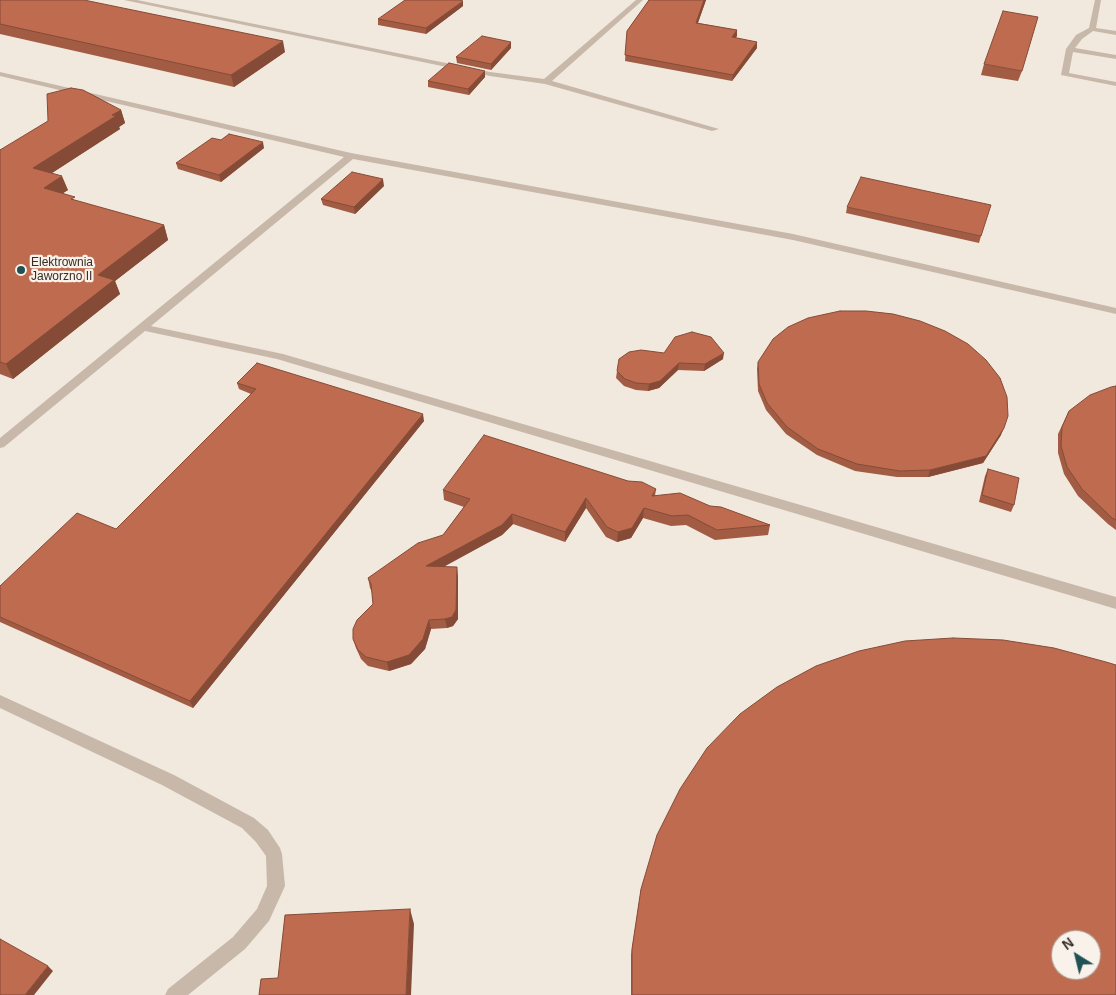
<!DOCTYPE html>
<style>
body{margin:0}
#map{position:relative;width:1116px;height:995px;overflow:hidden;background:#f1e8de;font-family:Helvetica,sans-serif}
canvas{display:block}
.north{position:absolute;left:1051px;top:930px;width:50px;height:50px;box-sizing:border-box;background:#f9f2ea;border:1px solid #aba39d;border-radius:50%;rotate:324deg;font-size:14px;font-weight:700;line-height:20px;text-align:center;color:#362d29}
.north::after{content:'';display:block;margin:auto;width:18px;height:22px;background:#215155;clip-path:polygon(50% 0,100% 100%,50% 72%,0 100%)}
</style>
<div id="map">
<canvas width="1116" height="995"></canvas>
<div class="north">N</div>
</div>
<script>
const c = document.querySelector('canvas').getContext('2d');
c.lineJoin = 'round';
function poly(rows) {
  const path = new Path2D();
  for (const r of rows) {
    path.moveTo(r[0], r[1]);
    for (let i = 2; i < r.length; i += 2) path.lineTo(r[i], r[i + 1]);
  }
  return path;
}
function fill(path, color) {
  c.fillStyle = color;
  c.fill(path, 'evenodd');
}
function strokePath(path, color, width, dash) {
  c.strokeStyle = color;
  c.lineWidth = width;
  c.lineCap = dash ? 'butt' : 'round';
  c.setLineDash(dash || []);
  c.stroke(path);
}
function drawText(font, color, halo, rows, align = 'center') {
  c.font = font + ' Helvetica,sans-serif';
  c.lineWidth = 4.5;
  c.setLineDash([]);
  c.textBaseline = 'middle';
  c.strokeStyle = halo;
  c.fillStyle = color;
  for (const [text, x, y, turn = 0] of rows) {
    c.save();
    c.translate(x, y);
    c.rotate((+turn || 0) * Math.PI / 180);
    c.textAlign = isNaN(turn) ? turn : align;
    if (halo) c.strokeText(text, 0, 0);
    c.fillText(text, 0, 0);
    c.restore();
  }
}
fill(poly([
 [124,0,137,0,490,72,544,79,636,0,643,0,552,81,719,129,712,131,545,84,490,76,124,0],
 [1095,0,1101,0,1096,28,1116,31,1116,35,1093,31,1082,39,1075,48,1116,55,1116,59,1073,52,1069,73,1116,82,1116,86,1061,75,1066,49,1076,35,1089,28,1095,0],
 [0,72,351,153,793,234,1116,308,1116,314,793,240,353,159,151,326,283,354,1116,597,1116,609,277,359,145,331,4,447,0,448,0,438,344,157,0,76,0,72],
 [0,695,174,775,254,818,268,830,280,848,282,854,285,886,269,921,245,949,188,995,165,995,168,989,233,937,257,909,267,886,266,856,256,842,242,828,162,785,0,708,0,695]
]), '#c8b8aa');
fill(poly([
 [0,0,285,52,234,87,0,34],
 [649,0,706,0,698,23,737,30,737,36,735,38,757,48,732,81,625,61,627,31],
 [463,6,426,34,378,25,378,19],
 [511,48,491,70,457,63,456,57],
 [984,64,1022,71,1018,81,981,75],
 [485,77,469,95,428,87,428,81],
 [121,110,125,123,119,127,120,129,52,173,68,190,63,193,76,201,164,225,168,240,115,281,120,294,13,379,0,374,0,150],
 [221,140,264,148,221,182,178,169,176,163],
 [384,186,355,214,323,205,321,199],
 [847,207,981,236,979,243,846,213],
 [664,353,723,359,704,371,678,370,659,388,648,391,636,390,624,386,616,378,617,371],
 [758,362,1001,435,983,463,928,477,897,477,855,471,817,455,786,434,766,410,758,391,757,369],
 [237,383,424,421,193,708,0,622,0,586,116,529,251,394,239,389],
 [1116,386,1116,530,1108,524,1078,496,1064,474,1058,453,1058,434,1069,411],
 [988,469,1014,505,1011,512,979,502,985,476],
 [628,481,656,489,655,496,710,506,770,525,768,535,715,540,686,525,671,526,643,518,631,538,617,542,606,537,586,508,565,542,513,524,502,535,444,566,458,576,458,619,453,626,447,628,431,629,425,649,411,664,389,671,368,666,361,659,356,648,353,639,373,604,372,592,370,588,368,578,443,535,464,507,444,500,443,490],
 [641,889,1116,995,631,995,631,955]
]), '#a35c44');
fill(poly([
 [704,0,706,0,696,28,696,23],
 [463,1,463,6,426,34,426,28],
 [737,30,737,36,731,43,732,37],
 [283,41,285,52,234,87,231,75],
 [511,42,511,48,491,70,491,64],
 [757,42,757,48,732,81,733,75],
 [485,71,485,77,469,95,468,89],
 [121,110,125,123,119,127,120,129,38,182,33,168],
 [263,142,264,148,221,182,219,175],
 [62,176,68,190,49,202,44,188],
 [383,179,384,186,355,214,354,207],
 [164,225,168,240,115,281,120,294,13,379,6,364,98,275],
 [724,353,723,359,704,371,705,364],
 [679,363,678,370,659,388,648,391,649,384],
 [423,414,424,421,193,708,190,701],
 [1004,428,1001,435,983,463,928,477,930,470],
 [586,498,586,508,565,542,565,532],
 [644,508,643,518,631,538,617,542,618,532],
 [512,514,513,524,502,535,427,576,426,566],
 [457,567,458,576,458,619,453,626,447,628,445,619],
 [429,620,431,629,425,649,411,664,389,671,387,662],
 [410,909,414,924,411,995,406,995],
 [48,966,53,971,34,995,25,995]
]), '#854b37');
const building = poly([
 [0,0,84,0,283,41,231,75,0,24,0,0],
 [405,0,459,0,463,1,426,28,378,19,405,0],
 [649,0,704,0,696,23,737,30,732,37,757,42,733,75,625,55,627,31,649,0],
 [1003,11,1038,17,1022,71,984,64,1003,11],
 [482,36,511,42,491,64,456,57,482,36],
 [449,63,485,71,468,89,428,81,449,63],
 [71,88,83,90,121,110,112,115,116,116,33,168,62,176,44,188,75,197,71,199,164,225,98,275,114,280,6,364,0,362,0,150,48,121,47,94,71,88],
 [229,134,263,142,219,175,176,163,212,138,221,140,229,134],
 [352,172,383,179,354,207,321,199,352,172],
 [861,177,991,205,981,236,847,207,861,177],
 [840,311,866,311,893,314,920,321,945,331,968,344,986,360,1000,378,1007,397,1008,416,1004,428,986,456,930,470,900,471,857,464,818,449,787,427,767,403,759,384,758,362,773,339,788,327,808,318,840,311],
 [692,332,711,337,724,353,705,364,679,363,660,381,649,384,636,383,625,379,617,371,619,359,629,352,641,350,664,353,675,337,692,332],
 [257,363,423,414,190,701,0,617,0,586,77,513,116,529,256,389,237,383,257,363],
 [1116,386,1116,520,1112,518,1082,489,1067,467,1061,446,1062,427,1069,411,1090,395,1111,387,1116,386],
 [484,435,628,481,642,482,656,489,652,496,680,493,710,506,721,507,770,525,717,530,688,515,672,516,644,508,632,528,618,532,607,527,586,498,565,532,512,514,502,525,426,566,457,567,456,610,452,617,445,619,429,620,423,639,409,655,387,662,366,657,358,650,353,639,353,629,357,620,373,604,371,584,368,578,418,543,443,535,470,499,443,490,484,435],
 [988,469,1019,478,1014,505,982,495,988,469],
 [953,638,1003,640,1054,648,1106,662,1116,665,1116,995,632,995,632,949,641,889,657,835,680,789,707,748,740,714,777,687,816,666,859,651,905,641,953,638],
 [1061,940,1091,940,1091,970,1061,970,1061,940],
 [410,909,406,995,259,995,261,979,278,978,285,915,410,909],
 [0,939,48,966,25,995,0,995,0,939]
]);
fill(building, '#be6b4f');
strokePath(building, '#854b37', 1);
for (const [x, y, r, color] of [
 [21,270,5,"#215155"]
]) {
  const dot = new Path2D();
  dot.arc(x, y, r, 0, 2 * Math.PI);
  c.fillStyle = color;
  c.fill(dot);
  strokePath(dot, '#f9f2ea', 2);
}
drawText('12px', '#362d29', '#f9f2ea', [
 ["Elektrownia",31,263],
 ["Jaworzno II",31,277]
], 'left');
</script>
